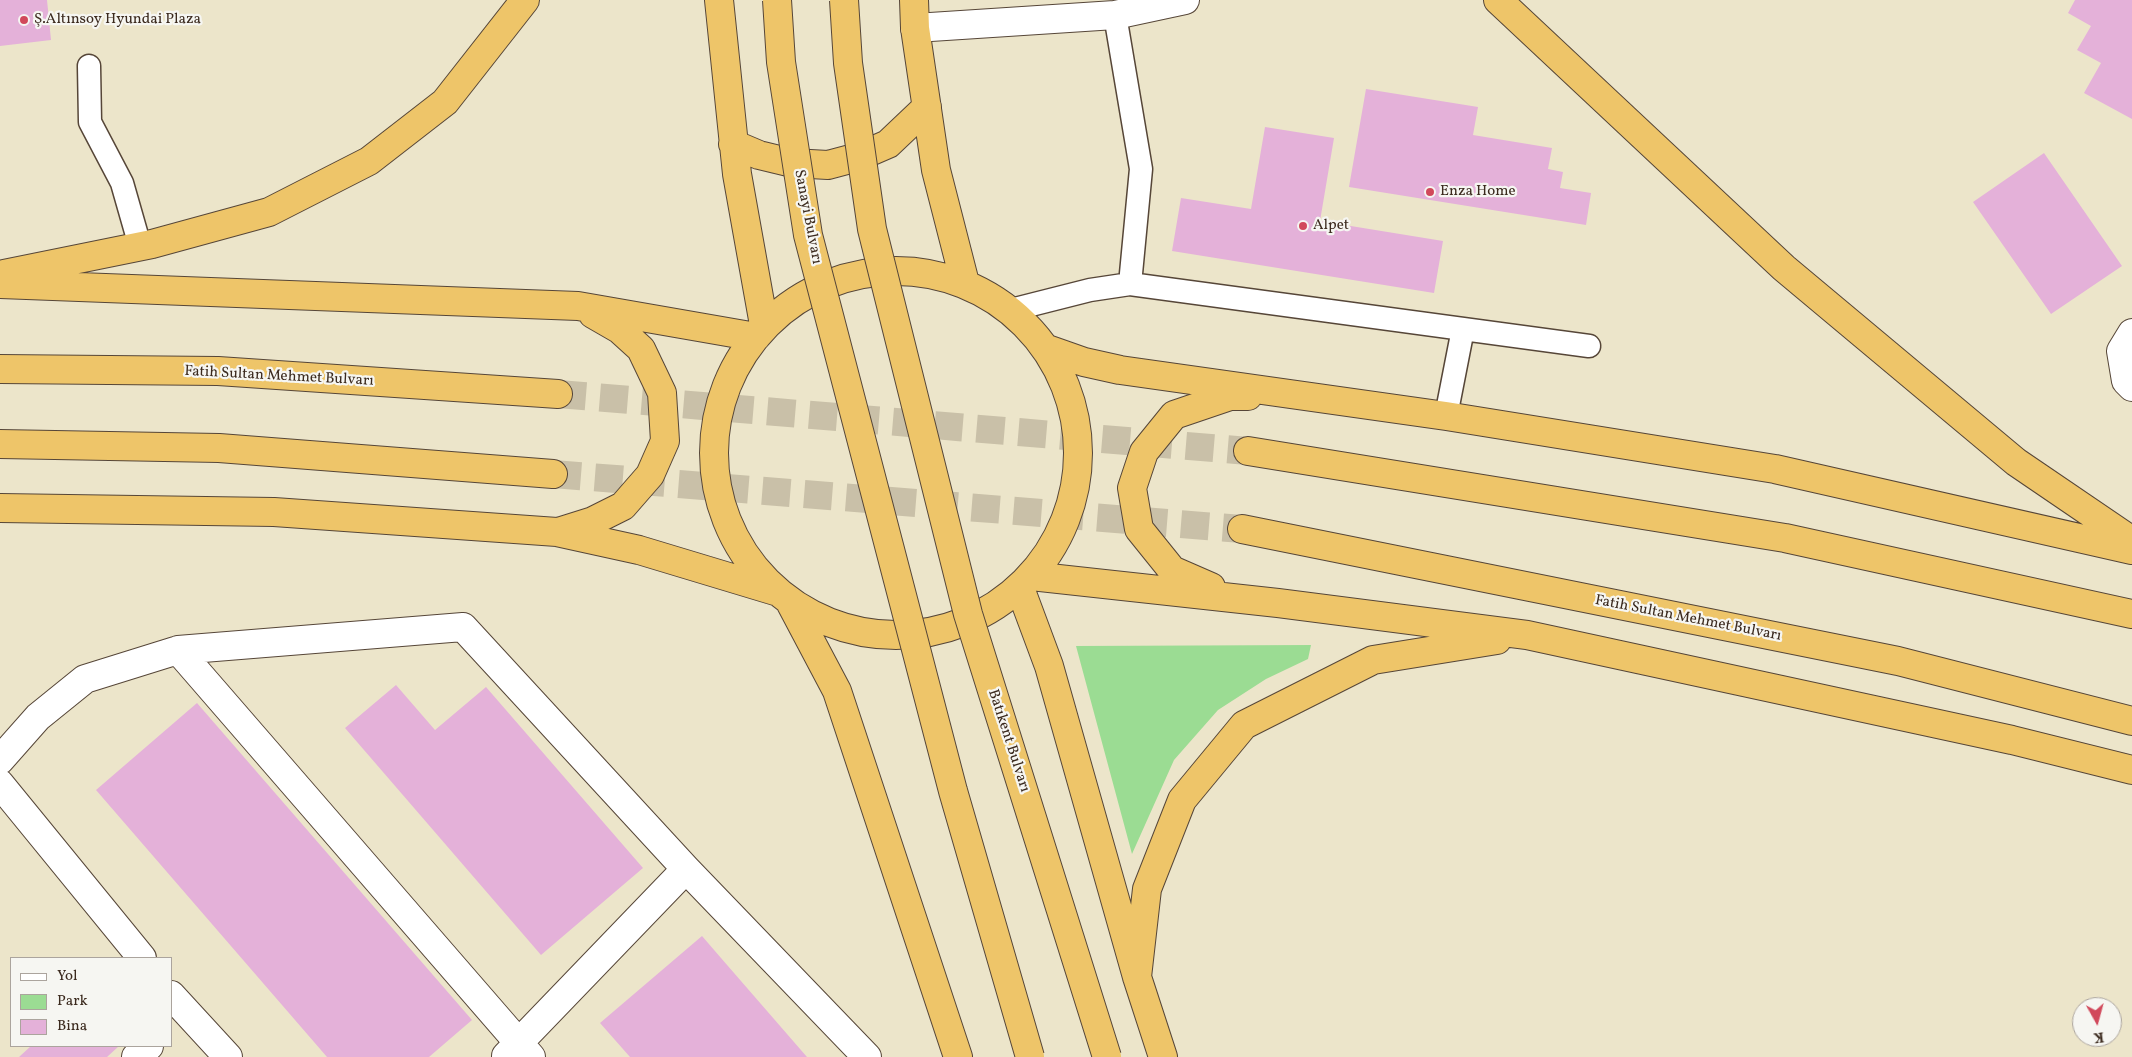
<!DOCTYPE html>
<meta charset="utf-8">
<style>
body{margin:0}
#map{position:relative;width:2132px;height:1057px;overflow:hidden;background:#ece5ca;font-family:Vollkorn,serif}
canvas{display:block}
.legend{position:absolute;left:10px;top:957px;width:162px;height:90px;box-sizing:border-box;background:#f6f6f2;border:1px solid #aba49d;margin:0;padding:6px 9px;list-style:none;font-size:15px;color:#3b2a1e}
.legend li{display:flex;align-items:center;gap:10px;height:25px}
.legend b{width:25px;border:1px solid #aba49d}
.north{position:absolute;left:2072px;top:997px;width:50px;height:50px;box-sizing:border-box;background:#f6f6f2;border:1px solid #aba49d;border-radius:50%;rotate:173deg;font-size:14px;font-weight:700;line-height:20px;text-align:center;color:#3b2a1e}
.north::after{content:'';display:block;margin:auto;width:18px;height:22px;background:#d1495b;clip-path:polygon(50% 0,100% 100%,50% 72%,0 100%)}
</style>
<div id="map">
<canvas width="2132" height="1057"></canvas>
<ul class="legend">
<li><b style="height:6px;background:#fff"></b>Yol</li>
<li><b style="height:14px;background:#9bdc93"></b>Park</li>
<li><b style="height:14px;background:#e4b1d9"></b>Bina</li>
</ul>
<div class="north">K</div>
</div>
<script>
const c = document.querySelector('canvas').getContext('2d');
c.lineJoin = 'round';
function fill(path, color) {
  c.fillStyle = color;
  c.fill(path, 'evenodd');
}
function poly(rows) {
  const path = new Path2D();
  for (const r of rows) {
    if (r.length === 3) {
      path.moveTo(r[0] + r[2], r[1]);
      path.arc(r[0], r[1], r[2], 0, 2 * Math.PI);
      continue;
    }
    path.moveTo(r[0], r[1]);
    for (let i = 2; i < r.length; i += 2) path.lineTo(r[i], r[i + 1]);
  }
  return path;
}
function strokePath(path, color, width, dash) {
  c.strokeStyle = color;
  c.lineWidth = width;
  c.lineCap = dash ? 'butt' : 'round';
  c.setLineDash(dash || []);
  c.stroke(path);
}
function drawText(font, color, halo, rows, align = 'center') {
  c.font = font + ' Vollkorn,serif';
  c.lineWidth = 4.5;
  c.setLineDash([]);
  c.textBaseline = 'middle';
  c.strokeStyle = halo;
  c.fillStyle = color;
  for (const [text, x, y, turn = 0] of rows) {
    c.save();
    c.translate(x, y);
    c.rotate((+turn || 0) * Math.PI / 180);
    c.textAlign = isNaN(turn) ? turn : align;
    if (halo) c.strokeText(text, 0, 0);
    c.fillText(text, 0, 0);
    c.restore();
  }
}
fill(poly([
 [1311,645,1308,659,1266,679,1218,710,1174,760,1132,854,1076,646]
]), '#9bdc93');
fill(poly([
 [0,0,47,0,51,40,0,46],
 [2075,0,2132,0,2132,119,2084,93,2101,63,2077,50,2091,26,2068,13],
 [1366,89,1478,107,1473,135,1552,148,1548,169,1563,172,1560,188,1591,193,1586,225,1349,187],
 [1265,127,1334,138,1320,221,1443,241,1434,293,1172,251,1181,198,1251,209],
 [2044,153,2122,266,2051,314,1973,202],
 [396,685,435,730,486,687,643,868,541,955,345,728],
 [197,703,472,1020,429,1057,327,1057,96,790],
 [702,936,721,958,807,1057,630,1057,600,1023],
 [31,1046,119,1046,107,1057,19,1057]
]), '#e4b1d9');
strokePath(poly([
 [558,394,1248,451],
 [553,474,1242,529]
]), '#c9c0a8', 28, [28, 14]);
const lane = poly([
 [1115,15,1141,169,1130,284],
 [89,66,90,122,122,183,140,246],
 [1011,310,1090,290,1130,284,1589,346],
 [1446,416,1463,329]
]);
const street = poly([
 [915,28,1115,15,1185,0],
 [2132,333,2121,351,2126,381,2132,387],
 [178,650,531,1057],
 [0,760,38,717,85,679,178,650,463,627,686,869,867,1057],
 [0,784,142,958],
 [171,995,228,1057],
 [506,1056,686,869],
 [136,1057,149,1046]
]);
const highway = poly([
 [719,0,737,174,764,325],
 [914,0,915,28,936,170,965,283],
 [1498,0,1784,268,2016,462,2132,541],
 [733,144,759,155,792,163,828,165,858,157,888,144,927,107],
 [896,453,182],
 [4,274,152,244,269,212,369,161,445,102,525,0],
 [0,284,578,306,756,337],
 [1047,349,1084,362,1120,370,1446,416,1775,469,2132,550],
 [0,369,218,371,558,394],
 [0,444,219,448,553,474],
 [1248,451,1785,538,2132,614],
 [0,508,274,512,557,532,639,550,775,591],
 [1242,529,1898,661,2132,721],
 [558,532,593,521,623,506,650,475,665,441,662,393,641,349,619,329,593,314],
 [1031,576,1278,603,1527,635,2012,740,2132,770],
 [1211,587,1172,570,1139,529,1132,488,1144,452,1174,415,1230,396,1248,396],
 [1020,588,1049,666,1137,977,1163,1057],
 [791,604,837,691,958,1057],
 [1137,977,1147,889,1182,800,1244,725,1373,660,1497,640]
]);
strokePath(lane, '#564638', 25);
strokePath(street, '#564638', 30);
strokePath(highway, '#564638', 30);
strokePath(lane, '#fff', 22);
strokePath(street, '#fff', 28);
strokePath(highway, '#eec569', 28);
const primaryBridge = poly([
 [777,0,781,62,808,235,953,791,1030,1057],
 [844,0,848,63,872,229,968,614,1107,1057]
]);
strokePath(primaryBridge, '#564638', 30, []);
strokePath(primaryBridge, '#eec569', 28);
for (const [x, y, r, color] of [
 [24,20,5,"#d1495b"],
 [1430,192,5,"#d1495b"],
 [1303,226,5,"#d1495b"]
]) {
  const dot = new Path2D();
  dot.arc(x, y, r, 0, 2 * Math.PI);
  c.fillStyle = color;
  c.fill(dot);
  strokePath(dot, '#f6f6f2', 2);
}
drawText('15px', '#3b2a1e', '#f6f6f2', [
 ["Ş.Altınsoy Hyundai Plaza",34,20],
 ["Enza Home",1440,192],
 ["Alpet",1313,226]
], 'left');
drawText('15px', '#3b2a1e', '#f6f6f2', [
 ["Sanayi Bulvarı",807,217,79],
 ["Fatih Sultan Mehmet Bulvarı",279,377,3],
 ["Fatih Sultan Mehmet Bulvarı",1688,619,11],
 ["Batıkent Bulvarı",1008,741,72]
]);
</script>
